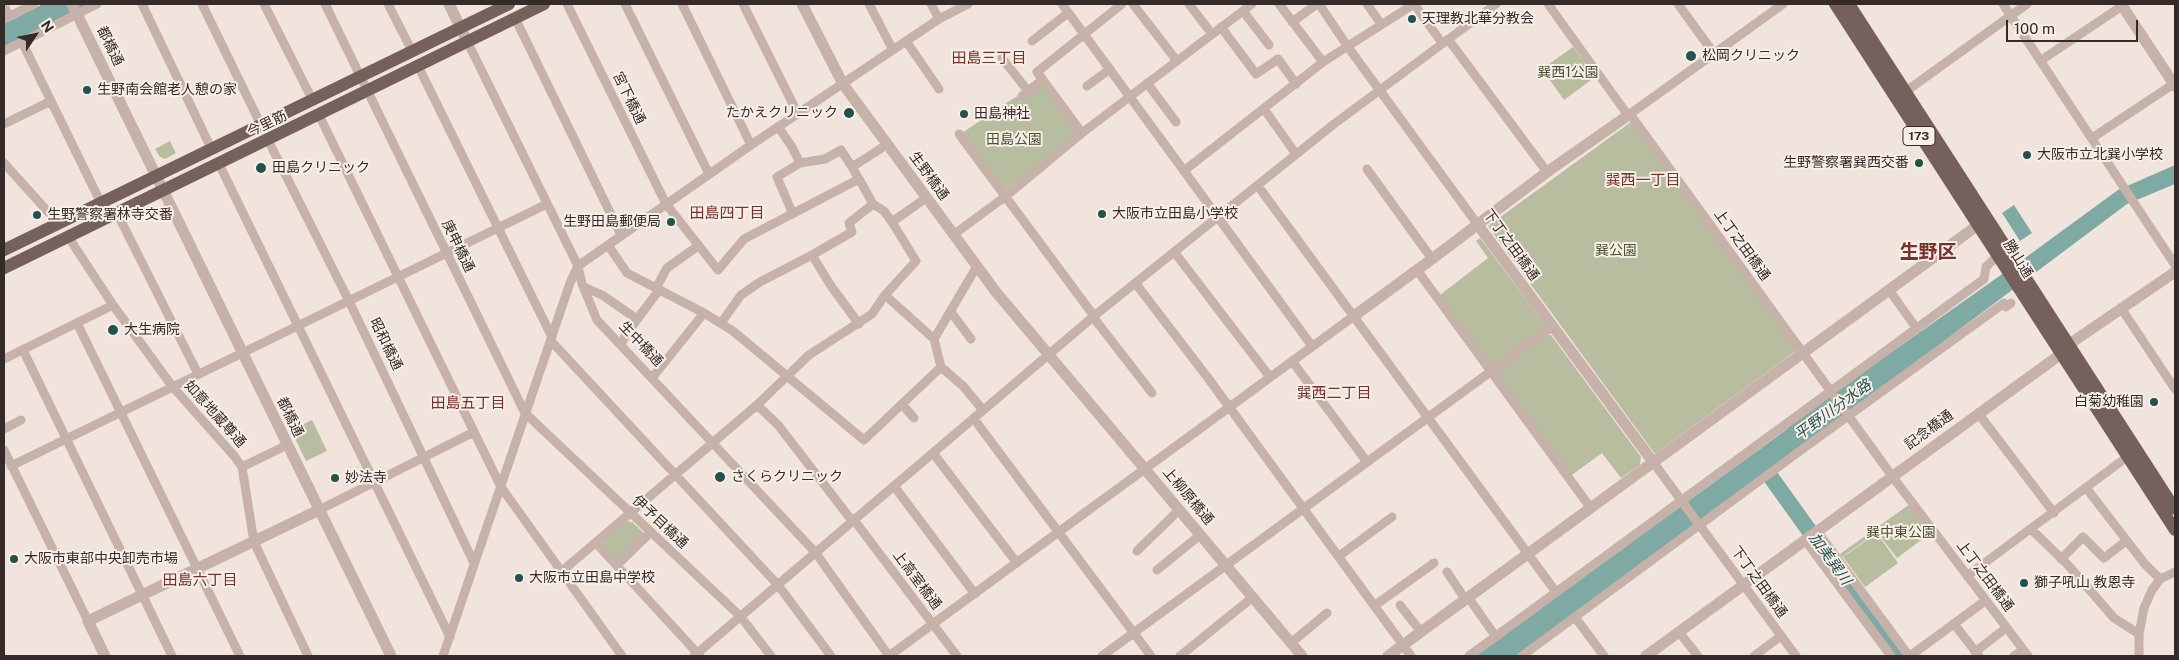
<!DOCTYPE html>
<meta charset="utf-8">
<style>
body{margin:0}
#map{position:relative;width:2179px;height:660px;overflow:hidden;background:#f0e4dd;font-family:"Public Sans",sans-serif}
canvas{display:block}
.frame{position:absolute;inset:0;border:5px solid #352b29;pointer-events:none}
.north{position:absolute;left:10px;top:10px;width:50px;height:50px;-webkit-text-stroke:4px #f8efe9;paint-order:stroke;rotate:56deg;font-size:14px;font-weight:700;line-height:20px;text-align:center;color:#352b29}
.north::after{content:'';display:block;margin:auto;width:18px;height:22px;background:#352b29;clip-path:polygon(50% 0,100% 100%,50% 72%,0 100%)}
.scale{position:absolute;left:2006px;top:20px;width:132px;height:22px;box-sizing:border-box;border:2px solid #352b29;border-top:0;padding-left:6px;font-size:15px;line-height:18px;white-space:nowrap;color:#352b29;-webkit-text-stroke:4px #f8efe9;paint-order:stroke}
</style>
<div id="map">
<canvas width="2179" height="660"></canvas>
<div class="frame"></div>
<div class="north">N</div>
<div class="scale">100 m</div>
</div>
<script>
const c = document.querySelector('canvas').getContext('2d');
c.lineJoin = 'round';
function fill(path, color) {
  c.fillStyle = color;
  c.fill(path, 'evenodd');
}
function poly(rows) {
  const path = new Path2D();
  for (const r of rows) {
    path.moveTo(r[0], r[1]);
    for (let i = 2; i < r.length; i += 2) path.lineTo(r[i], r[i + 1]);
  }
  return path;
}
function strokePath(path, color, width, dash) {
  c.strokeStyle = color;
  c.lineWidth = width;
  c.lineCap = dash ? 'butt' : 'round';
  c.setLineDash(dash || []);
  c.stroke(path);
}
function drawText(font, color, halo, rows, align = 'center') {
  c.font = font + ' "Public Sans","Noto Sans JP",sans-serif';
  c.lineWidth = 4;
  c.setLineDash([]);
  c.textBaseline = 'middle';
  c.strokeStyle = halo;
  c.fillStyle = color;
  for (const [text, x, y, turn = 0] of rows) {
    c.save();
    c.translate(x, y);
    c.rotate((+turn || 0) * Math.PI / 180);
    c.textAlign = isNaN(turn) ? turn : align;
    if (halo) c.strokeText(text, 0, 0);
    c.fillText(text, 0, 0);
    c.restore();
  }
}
fill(poly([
 [1573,47,1595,77,1564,100,1542,69],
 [1041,84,1077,133,1006,190,962,133,1014,98],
 [1631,122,1797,350,1655,454,1488,226],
 [170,141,176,153,165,159,160,157,155,149],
 [1480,238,1546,326,1492,366,1440,295,1488,258,1476,241],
 [1548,335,1551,335,1641,457,1640,465,1621,478,1602,453,1569,477,1494,374],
 [312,420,327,451,306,461,291,430],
 [1910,504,1931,533,1897,558,1877,532,1842,557,1840,554],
 [625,521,632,522,645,534,619,559,616,559,603,546,603,540],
 [1877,533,1898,563,1865,587,1843,557]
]), '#b8bd9f');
fill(poly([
 [43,4,89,4,4,47,4,24],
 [2175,165,2175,184,2127,204,1828,428,1516,656,1475,656,1786,430,1791,423,2025,258,2118,190],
 [2014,205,2032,233,2020,241,2002,213]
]), '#7faaa4');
strokePath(poly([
 [1760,462,1899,656]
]), '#7faaa4', 16);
strokePath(poly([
 [142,4,211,148],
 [202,4,261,125],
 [264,4,312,99],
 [325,4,525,413,741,617,771,656],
 [388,4,412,51],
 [567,4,666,204,718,270,744,239,859,179,852,167,888,144],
 [625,4,709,174],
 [682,4,751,145],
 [743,4,798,114],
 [869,4,893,50],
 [931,4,939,19],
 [1062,4,1312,346],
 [1133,4,1177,61],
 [1189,4,1212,34],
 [1279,4,1323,62],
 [1319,4,1348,47,1478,225],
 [1367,4,1381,24],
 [1414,4,1442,43],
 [1548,4,1627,114],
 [1678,4,1715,55],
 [1783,4,1630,114,1892,476,2028,656],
 [2003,4,2175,265],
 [4,5,9,16],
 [1243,11,1269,45],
 [515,18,621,235],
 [4,19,34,4],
 [1292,22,1317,4],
 [1221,27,1256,74,1278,59,1296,84],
 [1448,39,1547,172],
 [467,41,578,266,582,284,597,320,815,552,889,656,1354,316],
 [906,41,939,89],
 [1032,41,1068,13],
 [22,42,101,203],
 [4,51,97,4],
 [1002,58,1028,91],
 [2040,61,2122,6],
 [418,66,552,337],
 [1147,83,1176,122],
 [1087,86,1110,69],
 [1905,92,2027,4],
 [1022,96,1042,80],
 [1264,109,1296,154],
 [319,115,501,487,622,656],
 [4,124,51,101],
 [777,128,781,131,792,147,800,163],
 [1082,133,1037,72,1122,4],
 [959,134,1094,316],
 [2092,138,2175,83],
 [268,140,349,301,474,563],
 [4,163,58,223],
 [219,164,450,637],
 [1367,169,1432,259],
 [1185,170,1323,62,1414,4],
 [1258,186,1556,592],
 [792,212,777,177,800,163,825,159,841,150,852,167],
 [118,215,198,374],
 [892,222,926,198],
 [953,235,1006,196,1082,133,1252,4],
 [69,238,113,305,172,386,235,457,242,467,254,542,308,656],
 [608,245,627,273,704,313,733,331,864,440,941,367,934,339,977,266],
 [1175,253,1270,377],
 [812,255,852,232,849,223,873,204],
 [1417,270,1590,507],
 [1136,284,1208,378,1411,656],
 [584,287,602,295,637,319],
 [656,288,667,268,698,246],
 [1889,290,1917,329],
 [885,295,934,339],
 [2121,308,2175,389],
 [951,312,971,339],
 [1093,317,1152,393],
 [77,323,240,656],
 [721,323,741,295,760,282,812,255,831,286,859,324],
 [551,341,778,585,831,656],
 [621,344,627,333,659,290],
 [23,350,172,656],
 [4,359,113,305],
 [1292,361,1367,462],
 [941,367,963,386,983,410],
 [652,378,704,313],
 [902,404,914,418],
 [757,405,778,425,853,522],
 [1978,413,2054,513],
 [974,419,1151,656],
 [4,429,21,420],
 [4,450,88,621],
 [933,453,1017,563],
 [1653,462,1796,656],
 [11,466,547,204],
 [242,467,287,445],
 [894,486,975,594],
 [2087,489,2144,563,2160,579],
 [319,510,474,432],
 [854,520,957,656],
 [2032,530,2068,565,2114,618,2139,634],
 [1817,531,1909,656],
 [1805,540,1891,656],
 [596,543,700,656],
 [1137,551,1179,510],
 [1339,556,1392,517],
 [2061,559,2083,537,2104,558,2126,541],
 [617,565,651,532],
 [1157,570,1200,535],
 [561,572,757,405,809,355,872,314,885,295,916,261,892,222,884,211,873,204,859,179],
 [1447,572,1465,599],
 [1967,576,2127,457],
 [1468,597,1496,637],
 [1400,605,1421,632],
 [1374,606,1434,563],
 [1575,617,1604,656],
 [1954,624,1979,656],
 [1679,632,1698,656],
 [1291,643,1327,613],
 [1975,652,2006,628],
 [443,656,570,283,578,266,751,145,939,19,968,4],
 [694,656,1094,316,1334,124,1496,4],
 [1102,656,1553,326],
 [1180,656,1253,597],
 [1469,656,1984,279,1986,267,1998,255],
 [1522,656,1800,451,2004,303,2006,307,2011,303],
 [1754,656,1781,636],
 [1910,656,1985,601],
 [2014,656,2023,650],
 [2139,656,2139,634,2144,608,2152,590,2160,579,2175,572]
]), '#c7b2aa', 9);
strokePath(poly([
 [72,4,391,656],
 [449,4,467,41],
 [802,4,843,84,996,292,1302,656],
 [2121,4,2175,86],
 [1478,225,1653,462],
 [1354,316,1432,259,1547,172,1630,114],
 [105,656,88,621,319,510],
 [1388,656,1978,225],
 [1646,656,2061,354,2068,345,2175,272]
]), '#c7b2aa', 11);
strokePath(poly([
 [1835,4,2175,530],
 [1849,4,2175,509],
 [4,250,509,4],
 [4,268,544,4]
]), '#75605c', 12);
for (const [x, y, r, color] of [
 [1412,19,5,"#23524d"],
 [1691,56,6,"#23524d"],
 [87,90,5,"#23524d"],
 [849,113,6,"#23524d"],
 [964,114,5,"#23524d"],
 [2027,155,5,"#23524d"],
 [1919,163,5,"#23524d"],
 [261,168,6,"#23524d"],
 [1102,214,5,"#23524d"],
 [37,215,5,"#23524d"],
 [671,222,5,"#23524d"],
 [113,330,6,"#23524d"],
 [2154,402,5,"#23524d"],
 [720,477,6,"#23524d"],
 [335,478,5,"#23524d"],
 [14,559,5,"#23524d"],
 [519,578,5,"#23524d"],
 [2024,583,5,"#23524d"]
]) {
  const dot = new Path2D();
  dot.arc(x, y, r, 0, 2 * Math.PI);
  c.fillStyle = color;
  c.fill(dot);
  strokePath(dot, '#f8efe9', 2);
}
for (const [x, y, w] of [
 [1919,136,32]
]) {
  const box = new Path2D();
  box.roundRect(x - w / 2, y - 9.5, w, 19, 4);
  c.fillStyle = '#f8efe9';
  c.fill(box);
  strokePath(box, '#352b29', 1);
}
drawText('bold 12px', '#352b29', null, [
 ["173",1919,136]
]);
drawText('14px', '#352b29', '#f8efe9', [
 ["天理教北華分教会",1422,19],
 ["松岡クリニック",1702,56],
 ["生野南会館老人憩の家",97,90],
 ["たかえクリニック",838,113,"right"],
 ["田島神社",974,114],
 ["大阪市立北巽小学校",2037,155],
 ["生野警察署巽西交番",1909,163,"right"],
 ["田島クリニック",272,168],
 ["大阪市立田島小学校",1112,214],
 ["生野警察署林寺交番",47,215],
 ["生野田島郵便局",661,222,"right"],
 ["大生病院",124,330],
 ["白菊幼稚園",2144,402,"right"],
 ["さくらクリニック",731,477],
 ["妙法寺",345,478],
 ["大阪市東部中央卸売市場",24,559],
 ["大阪市立田島中学校",529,578],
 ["獅子吼山 教恩寺",2034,583]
], 'left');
drawText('14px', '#352b29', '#f8efe9', [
 ["都橋通",110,46,64],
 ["宮下橋通",629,98,64],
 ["今里筋",267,124,-26],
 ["生野橋通",929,176,54],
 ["下丁之田橋通",1511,245,54],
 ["上丁之田橋通",1742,245,54],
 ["庚申橋通",458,246,64],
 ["勝山通",2018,259,58],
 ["昭和橋通",386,344,64],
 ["生中橋通",641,344,46],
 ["如意地蔵尊通",215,414,48],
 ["都橋通",290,417,64],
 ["記念橋通",1929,430,-36],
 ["上柳原橋通",1188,496,50],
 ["伊予目橋通",660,522,43],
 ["上丁之田橋通",1985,576,53],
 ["上高室橋通",917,580,53],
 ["下丁之田橋通",1759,582,54]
]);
drawText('14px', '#4a512f', '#f8efe9', [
 ["巽西1公園",1568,73],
 ["田島公園",1014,140],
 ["巽公園",1616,251],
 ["巽中東公園",1901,533]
]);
drawText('15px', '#7c302a', '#f8efe9', [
 ["田島三丁目",989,58],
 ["巽西一丁目",1643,180],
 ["田島四丁目",727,213],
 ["巽西二丁目",1334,393],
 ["田島五丁目",468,403],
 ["田島六丁目",200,580]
]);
drawText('italic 15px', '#23524d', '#f8efe9', [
 ["平野川分水路",1833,410,-36],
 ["加美巽川",1830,559,54]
]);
drawText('bold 19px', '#7c302a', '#f8efe9', [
 ["生野区",1928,252]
]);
</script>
